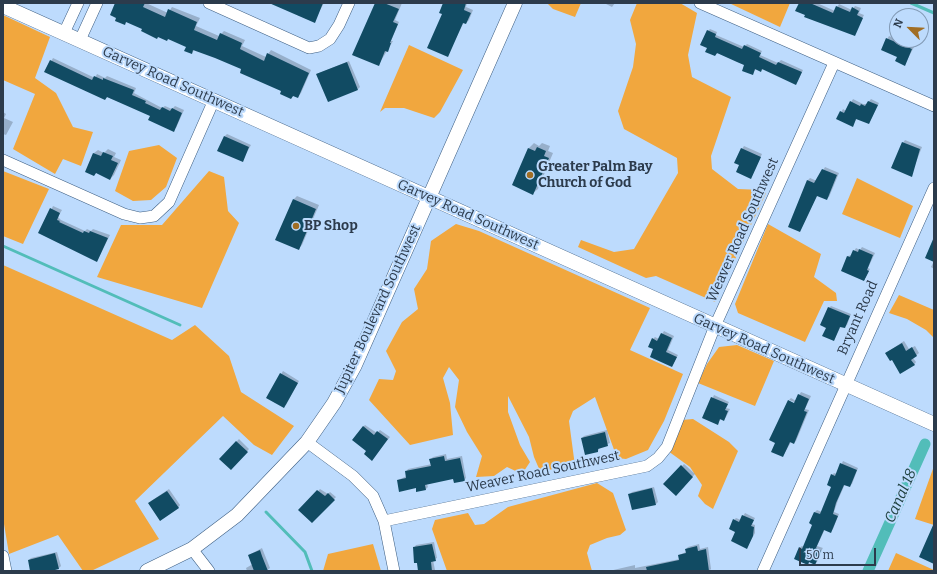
<!DOCTYPE html>
<style>
body{margin:0}
#map{position:relative;width:937px;height:574px;overflow:hidden;background:#bddbfd;font-family:Bitter,serif}
canvas{display:block}
.frame{position:absolute;inset:0;border:4px solid #2c3b4c;pointer-events:none}
.north{position:absolute;left:889px;top:8px;width:40px;height:40px;box-sizing:border-box;background:#bddbfd;border:1px solid #839bb6;border-radius:50%;rotate:294deg;font-size:11px;font-weight:700;line-height:16px;text-align:center;color:#2c3b4c}
.north::after{content:'';display:block;margin:auto;width:14px;height:18px;background:#a16e24;clip-path:polygon(50% 0,100% 100%,50% 72%,0 100%)}
.scale{position:absolute;left:799px;top:548px;width:77px;height:18px;box-sizing:border-box;border:2px solid #2c3b4c;border-top:0;padding-left:5px;font-size:12px;line-height:14px;white-space:nowrap;color:#2c3b4c;-webkit-text-stroke:3px #bddbfd;paint-order:stroke}
</style>
<div id="map">
<canvas width="937" height="574"></canvas>
<div class="frame"></div>
<div class="north">N</div>
<div class="scale">50 m</div>
</div>
<script>
const c = document.querySelector('canvas').getContext('2d');
c.lineJoin = 'round';
function fill(path, color) {
  c.fillStyle = color;
  c.fill(path, 'evenodd');
}
function poly(rows) {
  const path = new Path2D();
  for (const r of rows) {
    path.moveTo(r[0], r[1]);
    for (let i = 2; i < r.length; i += 2) path.lineTo(r[i], r[i + 1]);
  }
  return path;
}
function strokePath(path, color, width, dash) {
  c.strokeStyle = color;
  c.lineWidth = width;
  c.lineCap = dash ? 'butt' : 'round';
  c.setLineDash(dash || []);
  c.stroke(path);
}
function drawText(font, color, halo, rows, align = 'center') {
  c.font = font + ' Bitter,serif';
  c.lineWidth = 4;
  c.setLineDash([]);
  c.textBaseline = 'middle';
  c.strokeStyle = halo;
  c.fillStyle = color;
  for (const [text, x, y, turn = 0] of rows) {
    c.save();
    c.translate(x, y);
    c.rotate((+turn || 0) * Math.PI / 180);
    c.textAlign = isNaN(turn) ? turn : align;
    if (halo) c.strokeText(text, 0, 0);
    c.fillText(text, 0, 0);
    c.restore();
  }
}
fill(poly([
 [547,3,581,3,575,17,553,9],
 [637,3,680,3,697,13,688,55,692,77,731,97,711,156,712,169,738,189,762,190,766,193,715,302,656,276,646,278,578,247,581,240,614,252,634,249,678,173,677,158,624,129,618,111,633,67,636,44,630,20],
 [729,3,790,3,780,27],
 [3,15,50,37,35,78,56,93,73,127,93,132,81,166,63,159,55,174,13,149,35,94,3,80],
 [409,45,463,70,440,112,434,118,404,108,385,108,380,112],
 [159,145,177,158,166,187,151,200,133,201,115,191,129,151],
 [3,171,49,189,23,244,3,236],
 [209,171,224,177,228,211,239,223,202,308,97,277,121,225,162,225],
 [857,178,913,206,900,238,842,214],
 [456,224,479,231,650,308,630,350,683,374,664,421,648,450,626,459,617,458,595,397,573,411,569,421,575,466,540,471,534,457,529,437,508,396,508,412,520,445,530,462,522,474,507,467,494,476,476,477,482,456,467,432,455,407,459,380,449,367,443,378,450,403,453,435,410,445,369,400,379,379,393,380,396,371,386,351,402,322,418,309,414,289,427,269,431,241],
 [768,224,821,254,814,277,836,293,837,301,824,301,805,342,738,313,735,304],
 [3,265,172,340,195,325,229,356,241,392,294,426,272,455,254,445,223,416,135,501,159,539,91,571,83,571,58,535,9,554,3,518],
 [899,295,934,310,934,338,926,330,907,319,889,313],
 [737,345,774,361,755,406,698,383,707,364,719,347],
 [693,419,729,442,738,451,713,509,705,504,698,496,702,485,690,467,668,451,682,420],
 [934,466,934,525,915,519],
 [597,483,613,493,626,530,620,535,607,538,590,545,587,553,592,571,447,571,432,529,435,520,468,513,475,525,484,524,508,507],
 [373,544,381,571,323,571,328,554],
 [896,553,934,570,934,571,888,571]
]), '#f1a73e');
fill(poly([
 [116,3,146,3,168,13,172,7,200,18,196,26,219,36,224,31,245,40,242,46,266,57,271,50,311,70,301,93,298,97,294,95,291,98,283,90,243,69,195,49,192,53,187,46,127,21,124,24],
 [274,3,324,3,314,21],
 [377,3,402,3,395,20,399,22,391,41,393,41,379,64],
 [444,3,467,3,466,7,473,10,469,20,466,23,464,22,447,56,443,13],
 [604,3,615,3,612,7],
 [800,3,817,3,835,11,839,4,852,10,855,6,861,8,859,13,864,15,854,35,815,20,796,10],
 [710,29,717,32,716,35,744,47,747,44,762,51,760,55,778,63,781,60,803,70,798,81,796,84,763,69,761,71,756,69,752,74,745,65,718,53,715,55,708,48,708,31],
 [889,36,914,47,905,64,898,57,882,49],
 [53,58,95,78,97,74,105,78,107,76,136,88,134,93,162,108,165,106,172,109,175,106,184,110,176,128,152,115,107,97,105,99,46,71],
 [349,61,360,87,358,89,317,74],
 [853,99,863,104,867,104,871,99,879,103,869,123,857,118,853,125,838,118,843,109,846,111],
 [3,112,6,114,4,118,13,122,6,135,3,134],
 [227,134,251,145,242,161,225,136],
 [905,140,922,147,911,175,903,143],
 [534,143,539,146,542,143,550,146,548,151,553,153,538,189,533,193,513,185,529,148],
 [744,146,762,154,751,177,742,149],
 [108,149,116,153,114,157,121,160,114,175,110,179,97,172,94,175,86,171,94,153,98,150,104,153],
 [825,167,839,173,829,197,826,199,817,195,800,231,790,226,808,180,810,178,817,181],
 [297,196,319,205,302,245,299,248,294,199],
 [53,206,62,210,58,217,61,220,85,231,87,229,91,231,93,229,110,235,97,261,40,233],
 [934,239,934,269,931,267,934,261],
 [862,247,875,253,868,268,870,269,864,280,842,270,848,256,852,255,856,248,860,250],
 [831,306,851,314,847,325,844,327,841,326,834,340,827,327,829,308],
 [664,331,674,336,668,350,678,355,672,366,654,349,653,339,655,337,659,339],
 [904,341,909,349,915,346,919,353,913,358,916,362,914,365,886,353],
 [283,371,299,381,286,405,267,398],
 [801,392,811,396,805,409,809,410,796,441,794,443,791,442,783,456,799,404,789,400,791,398,796,401],
 [714,395,729,402,726,408,730,409,726,417,724,420,721,419,717,424,703,418],
 [365,425,377,433,380,430,390,437,374,457,367,451,363,427],
 [607,430,610,443,600,447,598,451,582,438,584,436],
 [239,439,249,449,231,469,220,459],
 [446,454,447,459,462,456,466,478,464,480,454,478,427,484,428,487,426,489,417,491,416,487,398,480,407,476,406,472,408,469,432,464,431,459,433,457],
 [843,461,858,468,852,484,849,486,845,484,838,500,834,512,839,514,833,529,830,532,825,529,817,546,823,548,817,562,815,564,810,561,808,564,799,548,802,546,804,547,813,524,815,512,817,510,822,512,833,487,832,475,834,473,837,474],
 [684,464,695,474,676,494,665,484],
 [654,487,658,502,656,504,630,494,632,492],
 [169,489,180,505,178,508,151,501],
 [320,489,328,494,330,492,336,497,312,522,300,510],
 [745,513,755,518,752,524,755,525,755,533,747,547,736,531,734,520,736,518,741,520],
 [434,542,437,558,433,560,435,570,419,571,414,548,416,545],
 [699,544,700,549,708,547,711,569,709,571,609,571,635,565,635,568,680,559,679,555,686,552,686,549,688,547],
 [262,548,270,568,266,571,247,571,246,568,253,564,249,555],
 [57,552,61,566,59,568,29,560,31,558]
]), '#0003');
strokePath(poly([
 [911,3,934,13],
 [3,246,180,325],
 [266,512,305,552,312,571]
]), '#52bdb9', 3);
strokePath(poly([
 [868,571,925,444]
]), '#52bdb9', 11);
fill(poly([
 [115,3,145,3,143,7,165,17,168,9,197,22,194,30,217,40,220,33,242,43,240,49,264,61,267,53,309,73,298,98,293,96,291,99,280,94,281,91,240,73,241,69,215,58,193,50,192,54,184,51,186,47,168,39,167,41,158,37,157,39,141,31,142,29,126,22,125,25,115,21,116,18,110,15],
 [269,3,323,3,315,23],
 [375,3,384,3,399,9,393,22,398,24,390,43,391,43,388,52,385,51,379,66,352,55],
 [443,3,466,3,464,10,471,13,466,24,463,23,448,57,427,48,442,14,439,13],
 [799,3,810,3,833,13,836,6,850,12,852,7,859,11,857,15,863,18,855,36,804,17,805,15,795,11],
 [707,30,716,34,715,37,742,49,744,45,761,53,759,57,776,65,778,62,802,72,796,85,762,69,761,72,755,69,753,75,742,71,744,65,737,62,717,53,715,56,705,52,707,48,700,45],
 [886,38,912,49,905,66,895,61,897,57,881,50],
 [50,60,92,80,94,76,103,80,103,78,134,90,132,95,146,101,145,103,160,110,162,107,170,111,172,108,182,113,174,132,148,120,150,116,107,97,105,100,44,72],
 [347,62,358,90,328,102,316,74],
 [850,101,860,106,861,104,865,106,868,101,878,105,869,124,856,119,853,127,836,119,840,111,844,113],
 [224,136,249,147,243,162,217,151],
 [902,142,920,149,912,177,891,168],
 [537,147,546,151,544,156,549,158,533,195,512,185,528,148,535,151],
 [741,148,761,157,751,179,736,172,739,165,734,163],
 [103,152,113,156,111,160,118,163,110,180,96,173,94,176,85,172,93,153,101,156],
 [822,169,837,175,827,200,817,196,800,232,788,227,807,180,814,183],
 [293,199,316,209,299,250,275,240],
 [50,208,60,213,57,220,60,221,59,222,83,233,84,231,89,233,90,231,108,238,97,262,38,233],
 [934,237,934,262,925,258],
 [859,249,873,255,867,270,869,271,864,281,841,271,847,256,850,257,853,250,858,252],
 [828,307,850,316,845,328,840,327,834,341,822,336,826,328,820,325],
 [661,333,672,338,666,352,677,357,672,367,650,357,653,349,648,347,652,338,657,341],
 [902,343,906,351,912,347,917,356,911,360,915,365,900,374,892,360,890,361,885,353],
 [280,373,298,383,284,408,266,398],
 [798,394,809,399,804,411,807,412,794,444,790,442,783,457,771,452,775,443,769,440,788,400,794,403],
 [711,397,728,404,725,410,728,411,724,421,720,419,718,425,702,418],
 [363,426,374,435,377,431,388,439,372,461,364,454,366,451,352,440],
 [605,432,608,446,598,449,598,452,585,455,581,438],
 [236,441,248,452,231,470,219,459],
 [444,456,445,461,460,458,465,481,454,483,453,479,425,485,426,490,416,492,416,488,399,492,397,480,406,478,405,471,431,466,429,459],
 [840,463,857,470,850,487,844,485,836,503,833,514,838,516,831,533,824,530,816,548,821,551,815,565,809,562,808,565,794,559,799,547,802,549,812,525,809,523,814,512,820,514,831,487,827,485,831,474,835,476],
 [681,465,693,477,676,496,663,484],
 [652,488,656,505,632,510,628,494],
 [317,490,325,496,328,493,335,500,312,523,298,510],
 [167,491,179,508,160,521,148,503],
 [742,515,754,520,751,526,754,527,753,536,747,549,731,541,735,532,729,529,733,519,739,522],
 [934,523,934,564,919,557],
 [432,544,436,561,431,562,432,571,418,571,417,563,414,563,413,547],
 [697,546,698,551,706,549,709,571,647,571,646,567,679,560,678,555,686,553,685,549],
 [260,550,262,556,268,571,254,571,248,555],
 [55,553,59,569,51,571,30,571,28,560]
]), '#114b63');
const minor = poly([
 [209,3,309,48,319,46,330,39,339,25,349,3],
 [700,3,934,106],
 [64,33,78,3],
 [80,40,97,3],
 [3,160,124,214,140,218,154,216,169,202,214,100],
 [307,442,353,476,373,496,384,521,394,571],
 [384,521,647,466,658,458,667,447,715,326,834,63],
 [192,549,209,571],
 [3,556,6,571],
 [763,571,934,188]
]);
const tertiary = poly([
 [3,6,934,424],
 [147,571,192,549,237,515,307,442,334,403,355,365,515,3]
]);
strokePath(minor, '#3e5f83', 12);
strokePath(tertiary, '#3e5f83', 15);
strokePath(minor, '#fff', 11);
strokePath(tertiary, '#fff', 14);
for (const [x, y, r, color] of [
 [530,175,4,"#a16e24"],
 [296,226,4,"#a16e24"]
]) {
  const dot = new Path2D();
  dot.arc(x, y, r, 0, 2 * Math.PI);
  c.fillStyle = color;
  c.fill(dot);
  strokePath(dot, '#bddbfd', 1.5);
}
drawText('14px', '#2c3b4c', '#bddbfd', [
 ["Garvey Road Southwest",173,82,24],
 ["Garvey Road Southwest",468,215,24],
 ["Weaver Road Southwest",743,230,-66],
 ["Jupiter Boulevard Southwest",378,309,-65],
 ["Bryant Road",858,318,-66],
 ["Garvey Road Southwest",764,349,24],
 ["Weaver Road Southwest",543,472,-12]
]);
drawText('bold 14px', '#2c3b4c', '#bddbfd', [
 ["Greater Palm Bay",538,167],
 ["Church of God",538,183],
 ["BP Shop",304,226]
], 'left');
drawText('italic 15px', '#1f403f', '#bddbfd', [
 ["Canal 18",901,496,-66]
]);
</script>
